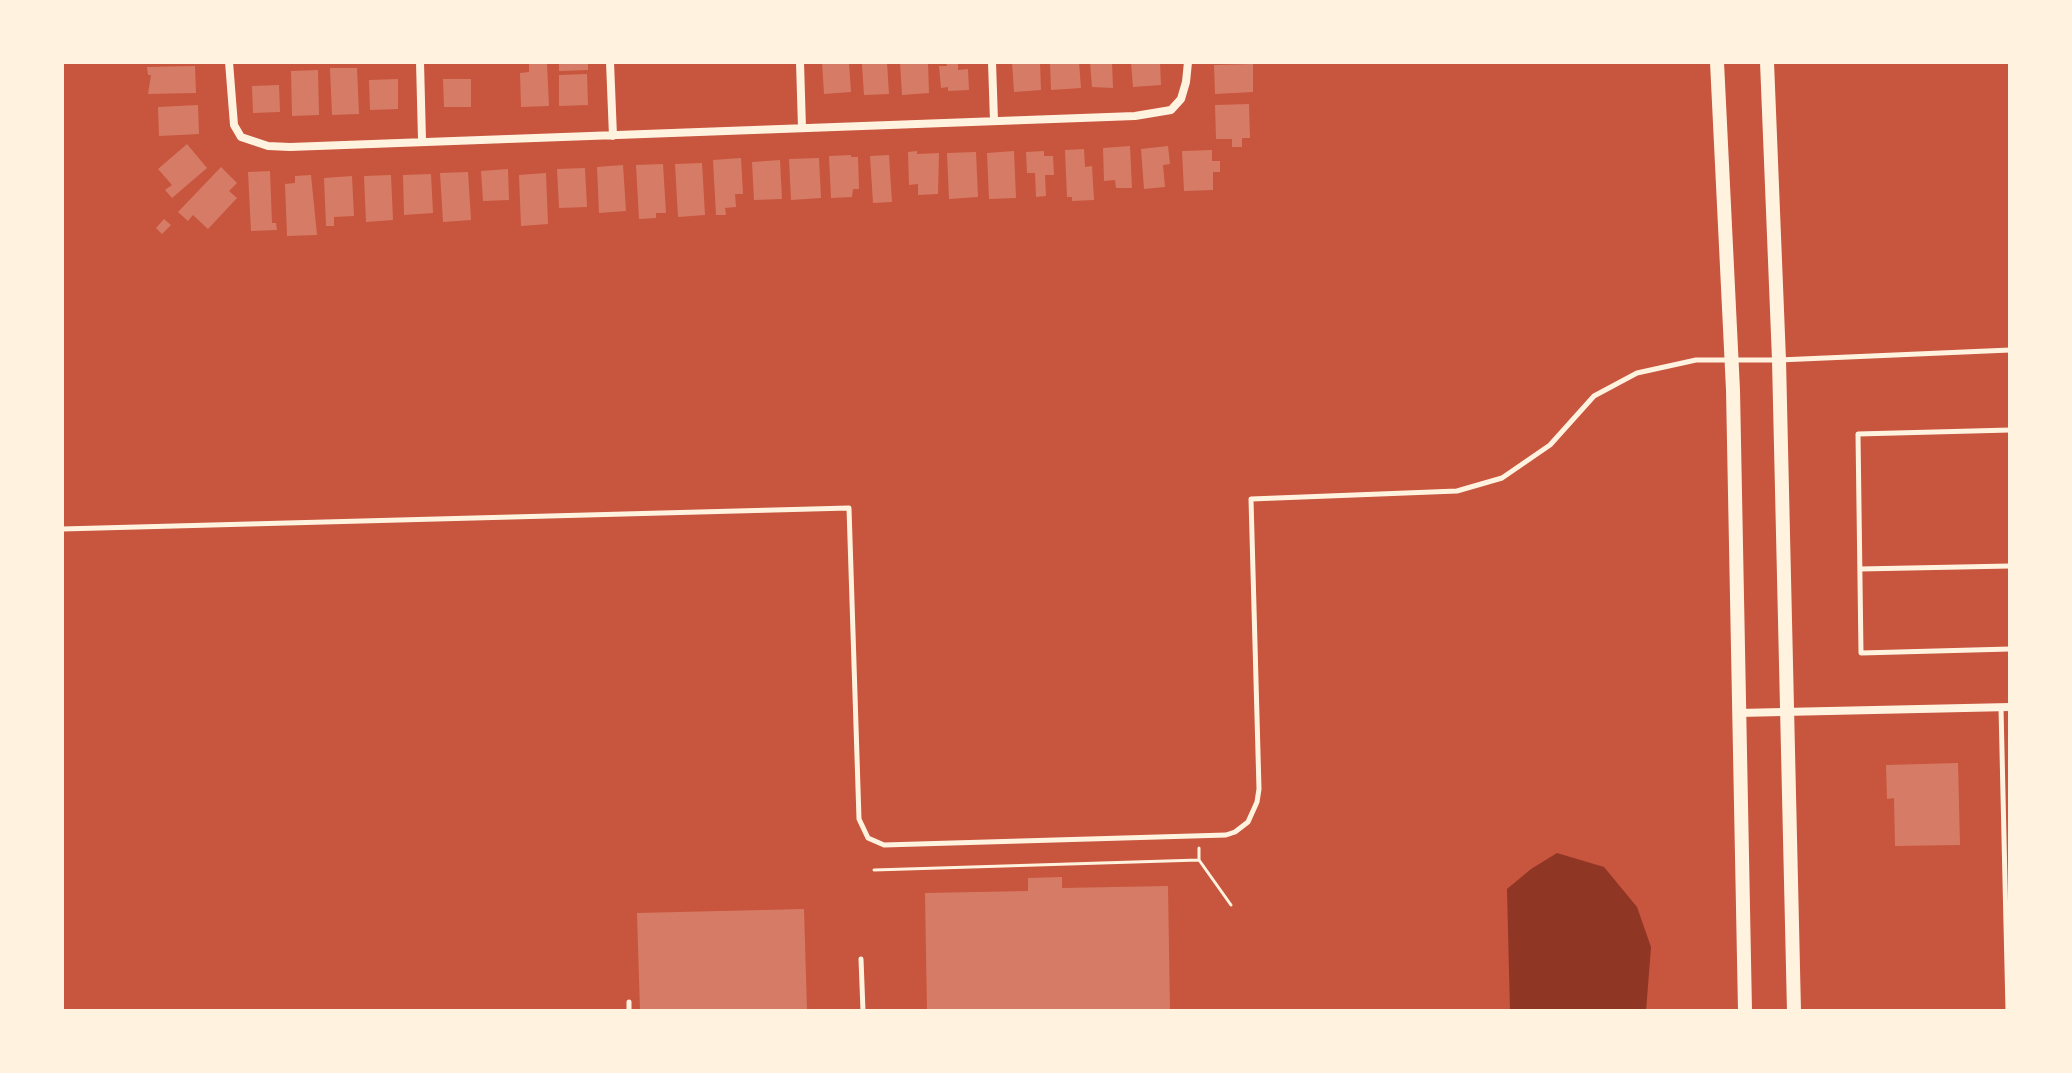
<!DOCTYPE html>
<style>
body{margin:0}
#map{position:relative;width:2072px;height:1073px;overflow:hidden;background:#c8553d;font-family:"DM Sans",sans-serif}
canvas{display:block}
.frame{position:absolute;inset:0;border:64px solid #fff3e0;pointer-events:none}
</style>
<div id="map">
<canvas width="2072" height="1073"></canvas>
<div class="frame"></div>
</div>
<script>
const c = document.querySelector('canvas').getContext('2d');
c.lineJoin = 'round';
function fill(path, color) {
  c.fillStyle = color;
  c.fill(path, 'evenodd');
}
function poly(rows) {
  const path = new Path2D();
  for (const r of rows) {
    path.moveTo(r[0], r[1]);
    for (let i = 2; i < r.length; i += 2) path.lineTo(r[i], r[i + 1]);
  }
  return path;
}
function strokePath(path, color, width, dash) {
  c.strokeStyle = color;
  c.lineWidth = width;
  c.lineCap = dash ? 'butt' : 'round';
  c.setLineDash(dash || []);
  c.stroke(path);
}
fill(poly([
 [1557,853,1604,867,1637,907,1651,947,1646,1011,1510,1011,1507,889,1531,869]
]), '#8f3625');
fill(poly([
 [565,62,588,62,588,70,559,71,559,64],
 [822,62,849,63,851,92,824,94],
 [900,62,928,62,929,93,902,95],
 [946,62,958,62,958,70,968,69,969,90,948,91,948,87,941,88,939,66,947,66],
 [1012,62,1040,62,1041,90,1014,92],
 [1050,62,1079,62,1081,88,1051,90],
 [1090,62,1112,62,1113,88,1092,87],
 [1131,62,1160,62,1161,85,1133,87],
 [529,63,547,63,549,106,521,107,520,73,529,72],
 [887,63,889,94,864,95,862,64],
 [1253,64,1253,92,1215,94,1214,65],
 [195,66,196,93,148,94,151,75,148,75,147,67],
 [330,68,357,68,359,114,332,115],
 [318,70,319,115,292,116,291,71],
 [587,74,588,105,559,106,559,75],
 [398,79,398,109,370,110,369,80],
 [443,79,471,79,471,107,444,107],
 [279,85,280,112,253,113,252,86],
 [1249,104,1250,138,1242,138,1242,147,1232,147,1232,139,1216,139,1215,105],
 [198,105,199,134,159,136,158,107],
 [187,144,207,168,172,198,165,190,172,185,158,169],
 [1130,146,1132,188,1116,188,1115,180,1104,181,1103,148],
 [1168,146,1170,164,1163,165,1165,187,1144,189,1141,149],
 [1084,149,1085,167,1092,166,1094,200,1072,201,1072,197,1067,197,1065,150],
 [1212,150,1212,161,1220,161,1220,172,1213,172,1213,190,1184,191,1182,151],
 [917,151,917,154,939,153,938,194,918,195,918,184,909,185,908,152],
 [1014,151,1016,198,989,199,987,153],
 [1044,151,1044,156,1053,156,1054,175,1045,175,1046,196,1036,197,1035,173,1027,173,1026,152],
 [976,152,978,197,949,199,947,153],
 [851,155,851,157,858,157,859,189,853,189,852,197,831,198,829,156],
 [889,155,892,202,873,203,870,156],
 [741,158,743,194,735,194,736,207,725,208,726,215,716,215,713,160],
 [819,158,821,198,791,200,789,159],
 [780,160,782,199,754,200,752,162],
 [702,163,705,215,678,217,675,164],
 [663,164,666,213,656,213,656,218,639,219,636,165],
 [623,165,626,211,599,213,597,167],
 [221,167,237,183,229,191,237,198,208,229,193,215,188,221,178,212],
 [585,168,587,207,559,208,557,169],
 [508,169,509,200,483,201,481,171],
 [270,171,272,223,276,223,277,230,251,231,248,172],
 [468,172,471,220,443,222,440,173],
 [546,173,548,224,521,226,519,175],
 [431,174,433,213,404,215,403,175],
 [311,175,317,235,287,236,285,184,295,183,295,176],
 [391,175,393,220,366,222,364,176],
 [352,176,354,216,334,217,334,226,326,226,324,178],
 [164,219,171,225,162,234,156,228],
 [1958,763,1960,845,1895,846,1894,798,1887,799,1886,765],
 [1062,877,1062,888,1168,886,1170,1011,927,1011,925,893,1028,891,1028,878],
 [804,909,807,1011,640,1011,637,913]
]), '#d67c66');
strokePath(poly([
 [1199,860,1231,905],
 [874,870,1199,860,1199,848]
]), '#fff3e0', 3);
strokePath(poly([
 [2010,430,1858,434,1861,653,2010,649],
 [62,529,849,508,859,819,868,838,884,845,1226,835,1235,832,1248,822,1257,802,1259,789,1251,499,1457,491,1502,478,1550,445,1594,396,1637,373,1696,360,1779,360,2010,350],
 [1860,569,2010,566],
 [2001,708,2008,1011],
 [861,959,863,1011],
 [629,1002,629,1011]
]), '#fff3e0', 5);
strokePath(poly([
 [229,62,234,125,241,137,268,146,290,147,1135,116,1171,110,1181,99,1186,82,1188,62],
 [420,62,422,140],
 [610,62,613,136],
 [800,62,802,128],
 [992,62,994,121],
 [1738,713,2010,707]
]), '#fff3e0', 8);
strokePath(poly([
 [1717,62,1733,390,1745,1011],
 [1767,62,1779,360,1794,1011]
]), '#fff3e0', 14);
</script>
